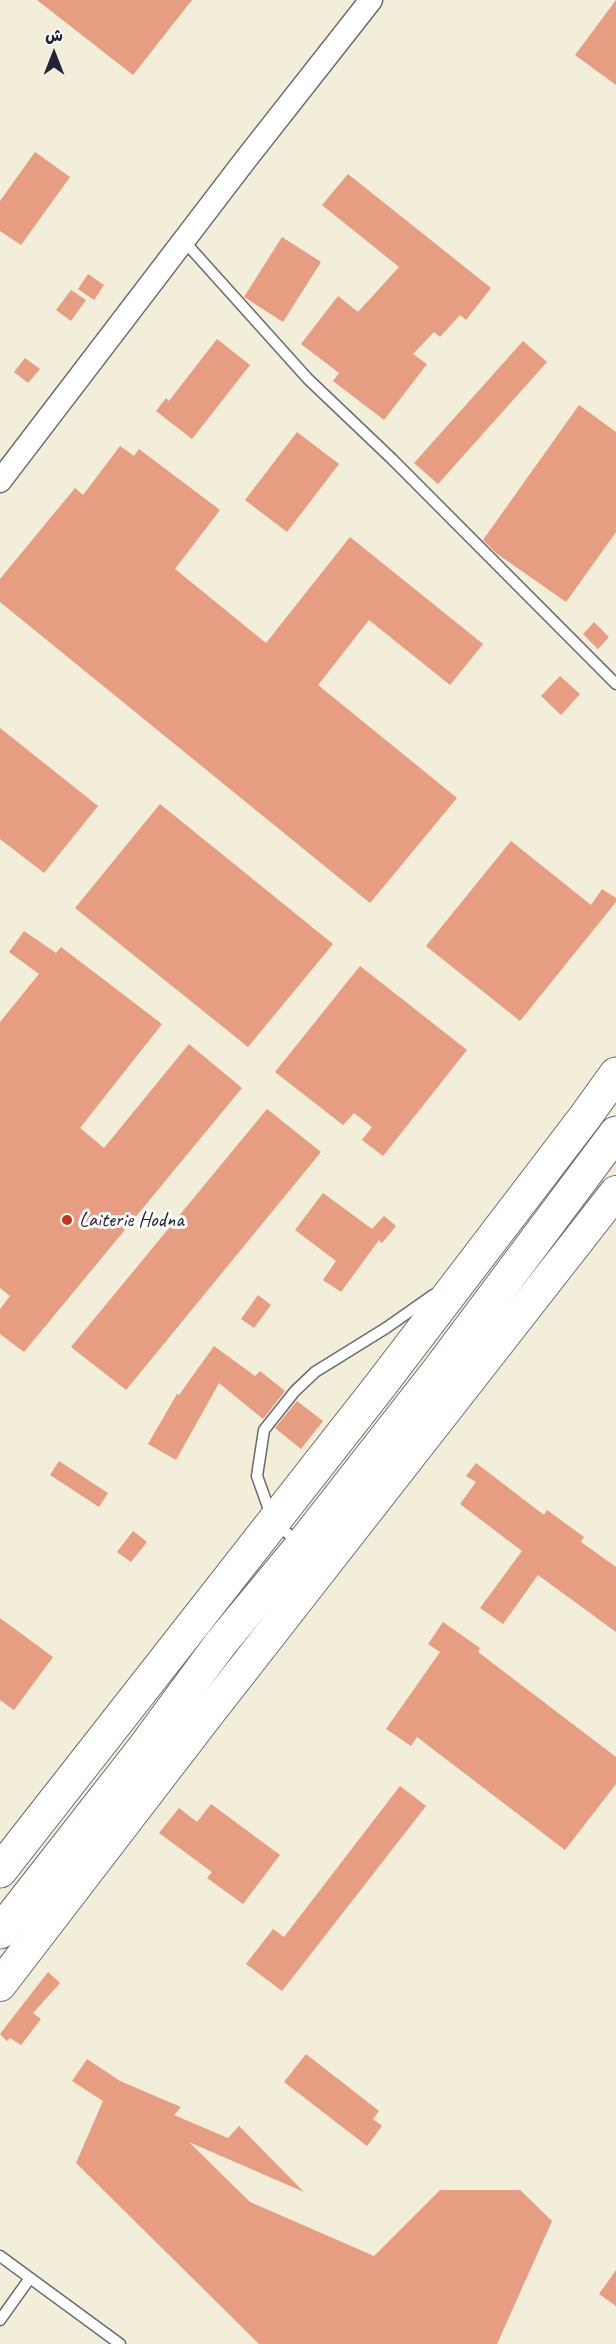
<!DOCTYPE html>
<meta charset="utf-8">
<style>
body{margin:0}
#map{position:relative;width:616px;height:2344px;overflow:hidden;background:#f2eed9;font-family:Caveat,"Playpen Sans Arabic",sans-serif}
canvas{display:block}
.north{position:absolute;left:24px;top:24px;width:60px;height:60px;-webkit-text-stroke:4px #fdfcf7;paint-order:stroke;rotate:0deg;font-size:16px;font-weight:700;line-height:24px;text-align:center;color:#22223b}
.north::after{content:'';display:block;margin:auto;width:21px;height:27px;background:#22223b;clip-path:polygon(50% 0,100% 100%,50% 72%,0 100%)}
</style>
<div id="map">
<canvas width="616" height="2344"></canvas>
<div class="north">ش</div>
</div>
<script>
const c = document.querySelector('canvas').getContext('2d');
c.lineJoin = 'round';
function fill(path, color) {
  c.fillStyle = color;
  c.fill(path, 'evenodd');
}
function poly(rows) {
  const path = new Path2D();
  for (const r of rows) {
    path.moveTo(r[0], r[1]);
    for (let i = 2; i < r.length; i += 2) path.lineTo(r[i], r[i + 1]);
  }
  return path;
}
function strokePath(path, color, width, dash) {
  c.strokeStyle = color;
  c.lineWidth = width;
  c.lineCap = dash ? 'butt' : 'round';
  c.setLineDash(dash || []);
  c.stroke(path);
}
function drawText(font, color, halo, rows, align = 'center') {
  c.font = font + ' Caveat,sans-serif';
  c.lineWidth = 6;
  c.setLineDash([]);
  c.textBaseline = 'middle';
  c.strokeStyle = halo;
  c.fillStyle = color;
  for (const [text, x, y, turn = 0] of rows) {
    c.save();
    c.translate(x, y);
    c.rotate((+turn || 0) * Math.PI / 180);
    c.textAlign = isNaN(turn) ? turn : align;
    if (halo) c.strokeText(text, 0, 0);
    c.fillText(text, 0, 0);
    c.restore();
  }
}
fill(poly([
 [37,0,192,0,133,75],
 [616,0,616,85,575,55],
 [35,152,70,177,21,245,0,231,0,201],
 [348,174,491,288,466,320,460,315,440,337,434,332,413,354,427,364,384,420,333,381,339,373,301,344,338,296,358,312,399,267,322,205],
 [282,237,321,262,283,322,244,297],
 [88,274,104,285,94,300,78,289],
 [71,290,86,300,71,321,56,310],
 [217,339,250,365,192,439,156,411,166,398,169,401],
 [523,341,547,362,438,484,414,463],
 [25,358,40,369,28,383,14,372],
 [579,405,616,432,616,532,566,602,496,553,483,540],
 [297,432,339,464,287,532,245,500],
 [120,446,134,456,139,449,220,510,175,569,266,643,350,537,483,644,450,685,369,620,318,685,457,798,370,903,0,602,0,579,75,488,83,495],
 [594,622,609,637,598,649,583,634],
 [560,676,580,694,561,715,541,696],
 [0,728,98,806,44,873,0,839],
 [160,804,333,944,248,1047,75,908],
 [511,841,591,905,602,889,616,898,616,902,520,1021,426,946],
 [24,931,56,953,61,947,162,1024,80,1128,104,1148,189,1044,242,1088,24,1352,0,1334,0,1309,10,1296,0,1288,0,1022,39,974,9,952],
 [360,966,467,1050,383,1156,362,1140,372,1127,354,1113,343,1125,275,1072],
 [267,1109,321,1152,126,1390,71,1347],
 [323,1193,372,1229,384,1216,396,1226,382,1243,379,1240,341,1292,323,1280,336,1261,295,1230],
 [258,1295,271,1305,254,1328,241,1319],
 [214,1346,255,1376,260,1371,285,1391,263,1419,219,1383,176,1460,148,1444,177,1394,179,1395],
 [297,1401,323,1421,301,1449,275,1428],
 [59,1461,108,1493,99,1507,50,1475],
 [476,1463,544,1515,547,1510,584,1537,581,1542,616,1567,616,1632,538,1575,503,1624,480,1608,522,1551,460,1504,476,1482,466,1476],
 [133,1531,147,1542,131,1562,117,1552],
 [0,1618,53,1657,14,1710,0,1700],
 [443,1622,480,1648,478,1652,616,1757,616,1784,565,1850,417,1737,411,1746,386,1729,440,1652,428,1644],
 [400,1786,426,1806,282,1991,246,1964,273,1929,284,1937],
 [211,1804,280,1855,243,1904,207,1878,212,1872,159,1833,179,1808,197,1822],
 [48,1972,60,1983,33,2013,41,2019,21,2045,10,2038,7,2041,0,2034],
 [306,2054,379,2111,373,2119,382,2126,367,2146,284,2082],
 [87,2059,120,2081,181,2107,174,2115,228,2138,239,2126,304,2192,189,2142,250,2202,374,2256,440,2190,520,2190,552,2221,497,2344,259,2344,76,2163,103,2101,72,2081],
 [616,2270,616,2306,599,2294]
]), '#e69d82');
const service = poly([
 [184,241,308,379,392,459,616,684],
 [299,1543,273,1521,257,1476,264,1430,295,1391,315,1372,386,1328,433,1295],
 [0,2256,120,2344],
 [0,2320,30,2278]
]);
const minor = poly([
 [0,481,246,159,371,0]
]);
const secondary = poly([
 [0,1985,205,1718,616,1192]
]);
const trunk = poly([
 [0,1871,379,1387,585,1117,616,1074],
 [0,1932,143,1749,221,1643,302,1545,438,1371,616,1133]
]);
strokePath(service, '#6b6972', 13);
strokePath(minor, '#6b6972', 25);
strokePath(secondary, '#6b6972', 34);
strokePath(trunk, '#6b6972', 35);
strokePath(service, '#fff', 10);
strokePath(minor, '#fff', 22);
strokePath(secondary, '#fff', 32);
strokePath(trunk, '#fff', 33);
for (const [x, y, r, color] of [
 [67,1220,6,"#c8321e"]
]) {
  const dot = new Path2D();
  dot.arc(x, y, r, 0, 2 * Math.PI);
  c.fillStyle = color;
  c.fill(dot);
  strokePath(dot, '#fdfcf7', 2);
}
drawText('21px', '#22223b', '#fdfcf7', [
 ["Laiterie Hodna",79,1220]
], 'left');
</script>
